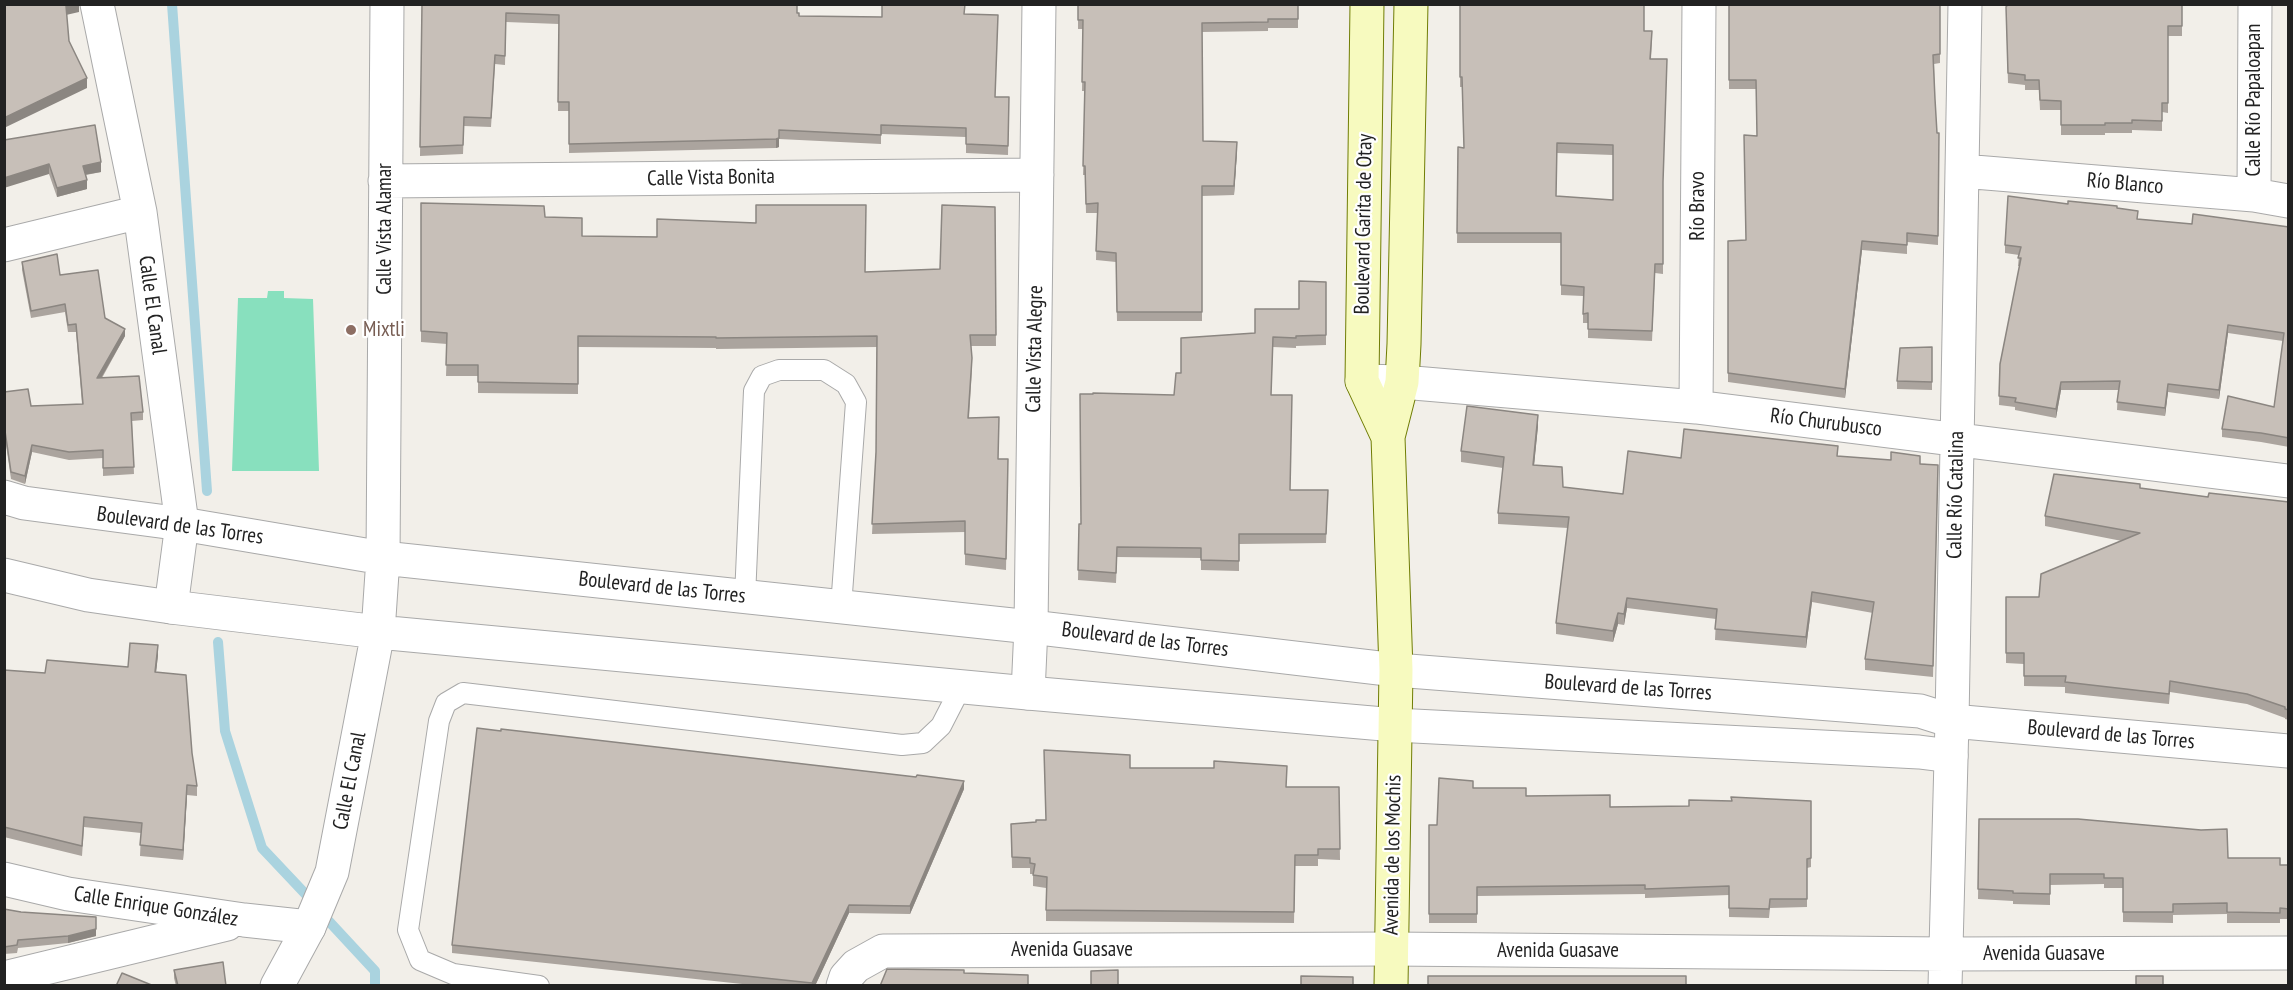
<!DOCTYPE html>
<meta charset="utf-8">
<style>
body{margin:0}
#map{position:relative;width:2293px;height:990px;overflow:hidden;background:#f2efe9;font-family:"PT Sans Narrow",sans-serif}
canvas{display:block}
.frame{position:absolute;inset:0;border:6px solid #222;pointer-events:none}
</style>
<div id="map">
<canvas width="2293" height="990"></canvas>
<div class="frame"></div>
</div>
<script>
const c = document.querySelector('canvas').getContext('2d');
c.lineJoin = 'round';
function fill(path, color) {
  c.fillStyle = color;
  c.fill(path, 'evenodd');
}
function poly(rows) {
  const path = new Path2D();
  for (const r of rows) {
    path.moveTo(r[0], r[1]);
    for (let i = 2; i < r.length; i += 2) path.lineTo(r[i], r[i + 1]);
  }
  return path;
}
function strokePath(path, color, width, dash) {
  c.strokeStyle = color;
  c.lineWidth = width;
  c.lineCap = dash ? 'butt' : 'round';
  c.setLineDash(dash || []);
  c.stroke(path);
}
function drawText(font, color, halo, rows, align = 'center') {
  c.font = font + ' "PT Sans Narrow",sans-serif';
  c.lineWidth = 4.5;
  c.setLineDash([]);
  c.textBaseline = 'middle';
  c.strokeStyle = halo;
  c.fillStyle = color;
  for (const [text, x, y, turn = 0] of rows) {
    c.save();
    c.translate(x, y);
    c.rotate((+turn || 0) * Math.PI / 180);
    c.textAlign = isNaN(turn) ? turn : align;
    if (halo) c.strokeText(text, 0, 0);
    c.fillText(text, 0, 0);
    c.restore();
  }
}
fill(poly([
 [268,291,284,291,284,298,313,299,319,471,232,471,238,298,267,298]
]), '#88e0be');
strokePath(poly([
 [172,4,207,491],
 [218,642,225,731,262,848,312,901],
 [324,916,375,971,375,986]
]), '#aad3df', 10);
const service = poly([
 [745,597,754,391,762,376,779,370,824,370,846,384,856,402,841,607],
 [539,986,453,974,420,960,408,930,439,721,446,703,463,693,902,745,923,743,941,726,961,687]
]);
const minor = poly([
 [97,4,140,212,182,524,171,607],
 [1962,171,2254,195,2288,201],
 [385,181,1037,175],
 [2254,195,2255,4],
 [4,245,140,212],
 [1362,381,1402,382,1696,407,2288,481],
 [1696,407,1699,4],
 [383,558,387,4],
 [1028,693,1031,627,1039,4],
 [1952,721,2288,751],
 [4,879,68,894,244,920,309,927],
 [4,978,227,924],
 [843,986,846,977,856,966,883,951,1391,949,1945,954,2288,953],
 [1945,986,1952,721,1965,4]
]);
const tertiary = poly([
 [4,497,24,503,182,524,383,558,1031,627,1396,670,1920,711,1952,721],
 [4,575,88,595,171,607,378,632,1028,693,1395,725,1919,752,1951,756],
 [277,986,309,927,332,872,378,632,383,558]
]);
const secondary = poly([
 [1367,4,1362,381,1388,437],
 [1391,986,1396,670,1388,437,1402,382,1404,344,1411,4]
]);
strokePath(service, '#a9a9a9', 22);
strokePath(minor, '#a9a9a9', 35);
strokePath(tertiary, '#a9a9a9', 35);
strokePath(secondary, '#707d05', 35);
strokePath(service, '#fff', 20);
strokePath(minor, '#fff', 33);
strokePath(tertiary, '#fff', 33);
strokePath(secondary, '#f7fabf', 33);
fill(poly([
 [422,4,797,13,799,16,882,17,965,14,995,97,1009,97,1008,155,966,153,966,137,881,134,881,144,779,139,779,147,776,148,569,153,569,111,558,111,559,24,506,22,505,65,495,64,491,127,464,126,463,154,420,156],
 [1078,4,1298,4,1298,28,1268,28,1268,31,1202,32,1203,141,1237,151,1234,195,1202,196,1202,321,1117,321,1116,262,1096,260,1097,213,1086,213,1085,175,1083,175,1085,91,1082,91,1083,29,1078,29],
 [1460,4,1644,31,1652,40,1651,59,1663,191,1663,274,1655,273,1652,341,1588,338,1588,323,1583,323,1583,296,1561,295,1561,243,1457,243,1458,147,1464,148,1462,87,1460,87],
 [1557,153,1613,155,1613,200,1556,196],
 [1729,4,1940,4,1940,63,1934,64,1935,99,1937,133,1939,133,1938,245,1907,242,1907,254,1862,250,1845,398,1728,382,1728,241,1746,240,1757,136,1756,89,1729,89],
 [2182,4,2182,36,2168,36,2168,113,2162,112,2162,131,2132,130,2132,133,2105,133,2105,135,2061,135,2061,110,2040,110,2039,90,2025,90,2025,85,2008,83,2006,7],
 [4,140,101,172,86,175,87,189,57,197,49,174],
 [421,203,545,217,582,236,657,237,756,223,865,272,940,269,995,207,996,346,971,346,972,369,969,418,998,459,1008,459,1006,570,965,565,965,532,872,534,876,452,877,347,716,349,716,348,578,347,578,394,478,393,478,376,446,376,447,344,421,342],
 [2068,204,2117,208,2138,219,2192,224,2289,227,2289,447,2261,442,2222,437,2222,429,2274,407,2283,341,2228,333,2219,399,2168,392,2165,416,2117,410,2118,390,2061,390,2056,418,2015,410,2015,407,1999,405,2000,364,2020,266,2018,266,2019,255,2005,253,2005,245],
 [22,262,60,275,125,336,102,378,143,412,143,420,132,421,134,474,103,476,103,458,69,460,32,452,25,484,11,479,4,431,4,392,31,406,82,404,76,332,68,332,65,312,31,318,22,270],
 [1326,282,1326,345,1296,346,1296,348,1273,347,1271,395,1290,490,1328,490,1326,543,1239,544,1239,571,1201,570,1201,558,1117,557,1116,583,1078,580,1079,524,1081,524,1174,395,1181,373,1299,309],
 [1932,347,1932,390,1897,389,1897,381],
 [1538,426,1534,465,1563,487,1623,494,1681,458,1838,456,1938,465,1933,677,1865,670,1865,659,1873,613,1812,602,1806,648,1715,640,1716,619,1627,608,1624,625,1618,624,1613,642,1556,634,1556,623,1568,528,1498,524,1498,513,1503,468,1461,462,1461,451],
 [2140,488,2208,497,2289,502,2289,720,2285,719,2285,718,2247,704,2170,692,2169,704,2065,693,2065,687,2024,686,2024,664,2006,663,2006,597,2039,597,2122,541,2045,526,2045,516],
 [158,655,156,672,192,753,197,786,197,796,187,795,183,860,140,856,141,833,84,827,82,856,4,837,4,670,45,673,128,667],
 [1130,768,1286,787,1339,787,1340,860,1318,859,1318,866,1295,866,1294,923,1046,921,1046,888,1033,886,1033,874,1030,874,1030,868,1012,868,1011,824,1036,822,1046,820],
 [1473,788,1610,807,1689,806,1811,801,1811,867,1807,868,1807,907,1770,908,1769,918,1729,917,1729,895,1645,898,1645,894,1477,896,1477,923,1429,923,1429,825,1437,825],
 [964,789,910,914,849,913,815,986,761,986,452,953,452,945],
 [1979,819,2228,858,2280,865,2289,865,2289,919,2280,919,2280,923,2227,923,2227,914,2173,915,2173,923,2123,922,2123,888,2104,888,2104,884,2050,885,2050,905,2013,904,2013,901,1978,899],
 [4,909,96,936,68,943,18,948,17,953,4,954],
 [174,970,226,986,176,986,174,978]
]), '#aba49e');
fill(poly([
 [70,4,79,4,79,12,66,15,66,6],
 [87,78,87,88,4,128,4,118],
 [779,138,779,147,776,148,776,139],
 [1237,142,1237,151,1234,195,1234,186],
 [101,162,101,172,83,175,83,166],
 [49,164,49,174,4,188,4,178],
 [87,180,87,189,57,197,57,188],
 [1862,241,1862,250,1845,398,1845,389],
 [2228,325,2228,333,2219,399,2219,390],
 [125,329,125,336,97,385,97,378],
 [2061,382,2061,390,2056,418,2056,409],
 [2168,384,2168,392,2165,416,2165,408],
 [1538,415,1538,426,1533,476,1533,465],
 [32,445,32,452,25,484,25,476],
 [1812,592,1812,602,1806,648,1806,637],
 [1627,598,1627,608,1624,625,1624,614],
 [1618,613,1618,624,1613,642,1613,631],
 [158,645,158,655,155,682,155,672],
 [964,781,964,789,910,914,910,906],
 [187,785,187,795,183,860,183,850],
 [849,905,849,913,815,986,812,986,812,983],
 [96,929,96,936,68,943,68,936]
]), '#8b8681');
const building = poly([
 [4,4,70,4,66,6,69,41,87,78,4,118,4,4],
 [422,4,797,4,797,13,799,13,799,16,882,17,882,4,965,4,964,14,998,15,995,97,1009,97,1008,146,966,144,966,128,881,125,881,135,779,130,779,138,776,139,569,144,569,102,558,102,559,15,506,13,505,56,495,55,491,118,464,117,463,145,420,147,422,4],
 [1078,4,1298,4,1298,19,1268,19,1268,22,1202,23,1203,141,1237,142,1234,186,1202,186,1202,312,1117,312,1116,253,1096,251,1098,203,1086,204,1085,166,1083,166,1085,82,1082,82,1083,20,1078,20,1078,4],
 [1460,4,1644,4,1644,31,1652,31,1650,59,1667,59,1663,182,1663,264,1655,264,1652,331,1588,329,1588,313,1583,314,1584,287,1561,285,1561,233,1457,233,1458,147,1464,148,1462,77,1460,77,1460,4],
 [1557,143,1613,145,1613,200,1556,196,1557,143],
 [1729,4,1940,4,1940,54,1933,55,1935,99,1937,133,1939,133,1938,236,1907,233,1907,245,1862,241,1845,389,1728,373,1728,241,1746,240,1744,135,1757,136,1756,80,1729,80,1729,4],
 [2008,4,2182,4,2182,26,2168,26,2168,103,2162,103,2162,121,2132,120,2132,123,2105,123,2105,125,2061,125,2061,101,2040,100,2039,80,2025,80,2025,75,2008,73,2006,7,2008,4],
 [95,125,101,162,83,166,87,180,57,188,49,164,4,178,4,140,95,125],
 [2008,196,2068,204,2068,201,2117,206,2117,208,2138,211,2137,219,2192,224,2193,214,2289,227,2289,438,2261,433,2222,429,2228,396,2274,407,2284,333,2228,325,2219,390,2168,384,2165,408,2117,402,2120,381,2061,382,2056,409,2015,402,2016,398,1999,396,2000,364,2021,258,2018,258,2021,247,2005,245,2008,196],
 [421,203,544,206,545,217,582,218,582,236,657,237,657,219,756,223,756,205,866,205,865,272,940,269,942,205,995,207,996,335,970,335,972,358,968,418,999,417,998,459,1008,459,1006,559,965,554,965,521,872,524,876,452,877,336,716,338,716,337,578,336,578,384,478,382,478,365,446,365,447,333,421,331,421,203],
 [57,254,60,275,98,270,105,318,125,329,97,378,139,376,143,412,131,413,134,467,103,468,103,450,69,452,32,445,25,476,11,472,4,424,4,392,28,389,31,406,83,404,76,324,68,325,65,304,31,311,22,262,57,254],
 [1299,281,1326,282,1326,335,1296,336,1296,338,1273,337,1271,395,1292,395,1290,490,1328,490,1326,534,1239,534,1239,561,1201,560,1201,548,1117,547,1116,573,1078,570,1079,524,1081,524,1080,394,1093,394,1093,393,1174,395,1176,373,1181,373,1181,338,1255,333,1255,309,1299,309,1299,281],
 [1932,347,1932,382,1897,381,1900,348,1932,347],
 [1467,406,1538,415,1533,465,1562,467,1563,487,1623,494,1628,451,1681,458,1684,429,1838,446,1837,456,1891,460,1891,452,1920,456,1920,464,1938,465,1933,666,1865,659,1874,602,1812,592,1806,637,1715,629,1717,609,1627,598,1624,614,1618,613,1613,631,1556,623,1569,517,1498,513,1504,457,1461,451,1467,406],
 [2054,474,2140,484,2140,488,2208,497,2209,493,2289,502,2289,710,2285,709,2285,707,2247,694,2170,681,2169,694,2065,682,2066,676,2024,676,2024,653,2006,653,2006,597,2039,597,2041,574,2140,533,2045,516,2054,474],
 [130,643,158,645,155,672,186,675,192,753,197,786,187,785,183,850,140,845,142,823,84,817,82,846,4,827,4,670,45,673,47,660,128,667,130,643],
 [477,728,501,731,501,729,916,777,917,775,964,781,910,906,849,905,812,983,452,945,477,728],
 [1044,750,1130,755,1130,768,1214,768,1214,761,1287,766,1286,787,1339,787,1340,849,1318,849,1318,855,1295,855,1294,912,1046,910,1047,877,1033,875,1035,864,1030,863,1030,858,1012,857,1011,824,1036,822,1036,820,1046,820,1044,750],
 [1439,778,1473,781,1473,788,1526,788,1526,796,1610,795,1610,807,1689,806,1689,800,1732,801,1731,797,1811,801,1811,858,1807,859,1807,899,1770,899,1769,909,1729,908,1729,886,1645,889,1645,885,1477,887,1477,914,1429,914,1429,825,1437,825,1439,778],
 [1979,819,2078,819,2201,830,2227,829,2228,858,2280,858,2280,865,2289,865,2289,909,2280,908,2280,913,2227,912,2227,903,2173,904,2173,912,2123,912,2123,878,2104,878,2104,874,2050,874,2050,894,2013,893,2013,891,1978,889,1979,819],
 [4,909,21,912,96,917,96,929,68,936,18,940,17,945,4,947,4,909],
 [223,962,226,986,178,986,174,970,223,962],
 [887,969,964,970,964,973,1028,975,1028,986,880,986,887,969],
 [1118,970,1118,986,1091,986,1091,971,1118,970],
 [122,973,154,986,116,986,122,973],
 [1301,976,1353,977,1353,986,1301,986,1301,976],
 [1428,976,1686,976,1686,986,1428,986,1428,976],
 [2136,976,2163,976,2163,986,2136,986,2136,976]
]);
fill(building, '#c7bfb8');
strokePath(building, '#8b8681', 1.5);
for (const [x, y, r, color] of [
 [351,330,6,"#8d6e63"]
]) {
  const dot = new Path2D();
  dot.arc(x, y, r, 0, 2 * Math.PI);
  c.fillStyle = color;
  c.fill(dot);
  strokePath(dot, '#fff', 2);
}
drawText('21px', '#222', '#fff', [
 ["Calle Río Papaloapan",2254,100,-90],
 ["Calle Vista Bonita",711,178,-1],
 ["Río Blanco",2125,184,5],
 ["Río Bravo",1698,206,-90],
 ["Boulevard Garita de Otay",1364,224,-89],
 ["Calle Vista Alamar",385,229,-90],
 ["Calle El Canal",152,305,82],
 ["Calle Vista Alegre",1035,349,-89],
 ["Río Churubusco",1826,423,7],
 ["Calle Río Catalina",1956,495,-89],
 ["Boulevard de las Torres",180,526,8],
 ["Boulevard de las Torres",662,588,6],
 ["Boulevard de las Torres",1145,640,7],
 ["Boulevard de las Torres",1628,688,4],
 ["Boulevard de las Torres",2111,735,5],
 ["Calle El Canal",350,781,-79],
 ["Avenida de los Mochis",1393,855,-89],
 ["Calle Enrique González",156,907,9],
 ["Avenida Guasave",1072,950],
 ["Avenida Guasave",1558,951],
 ["Avenida Guasave",2044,954]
]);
drawText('21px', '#785e54', '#fff', [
 ["Mixtli",363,330]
], 'left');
</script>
